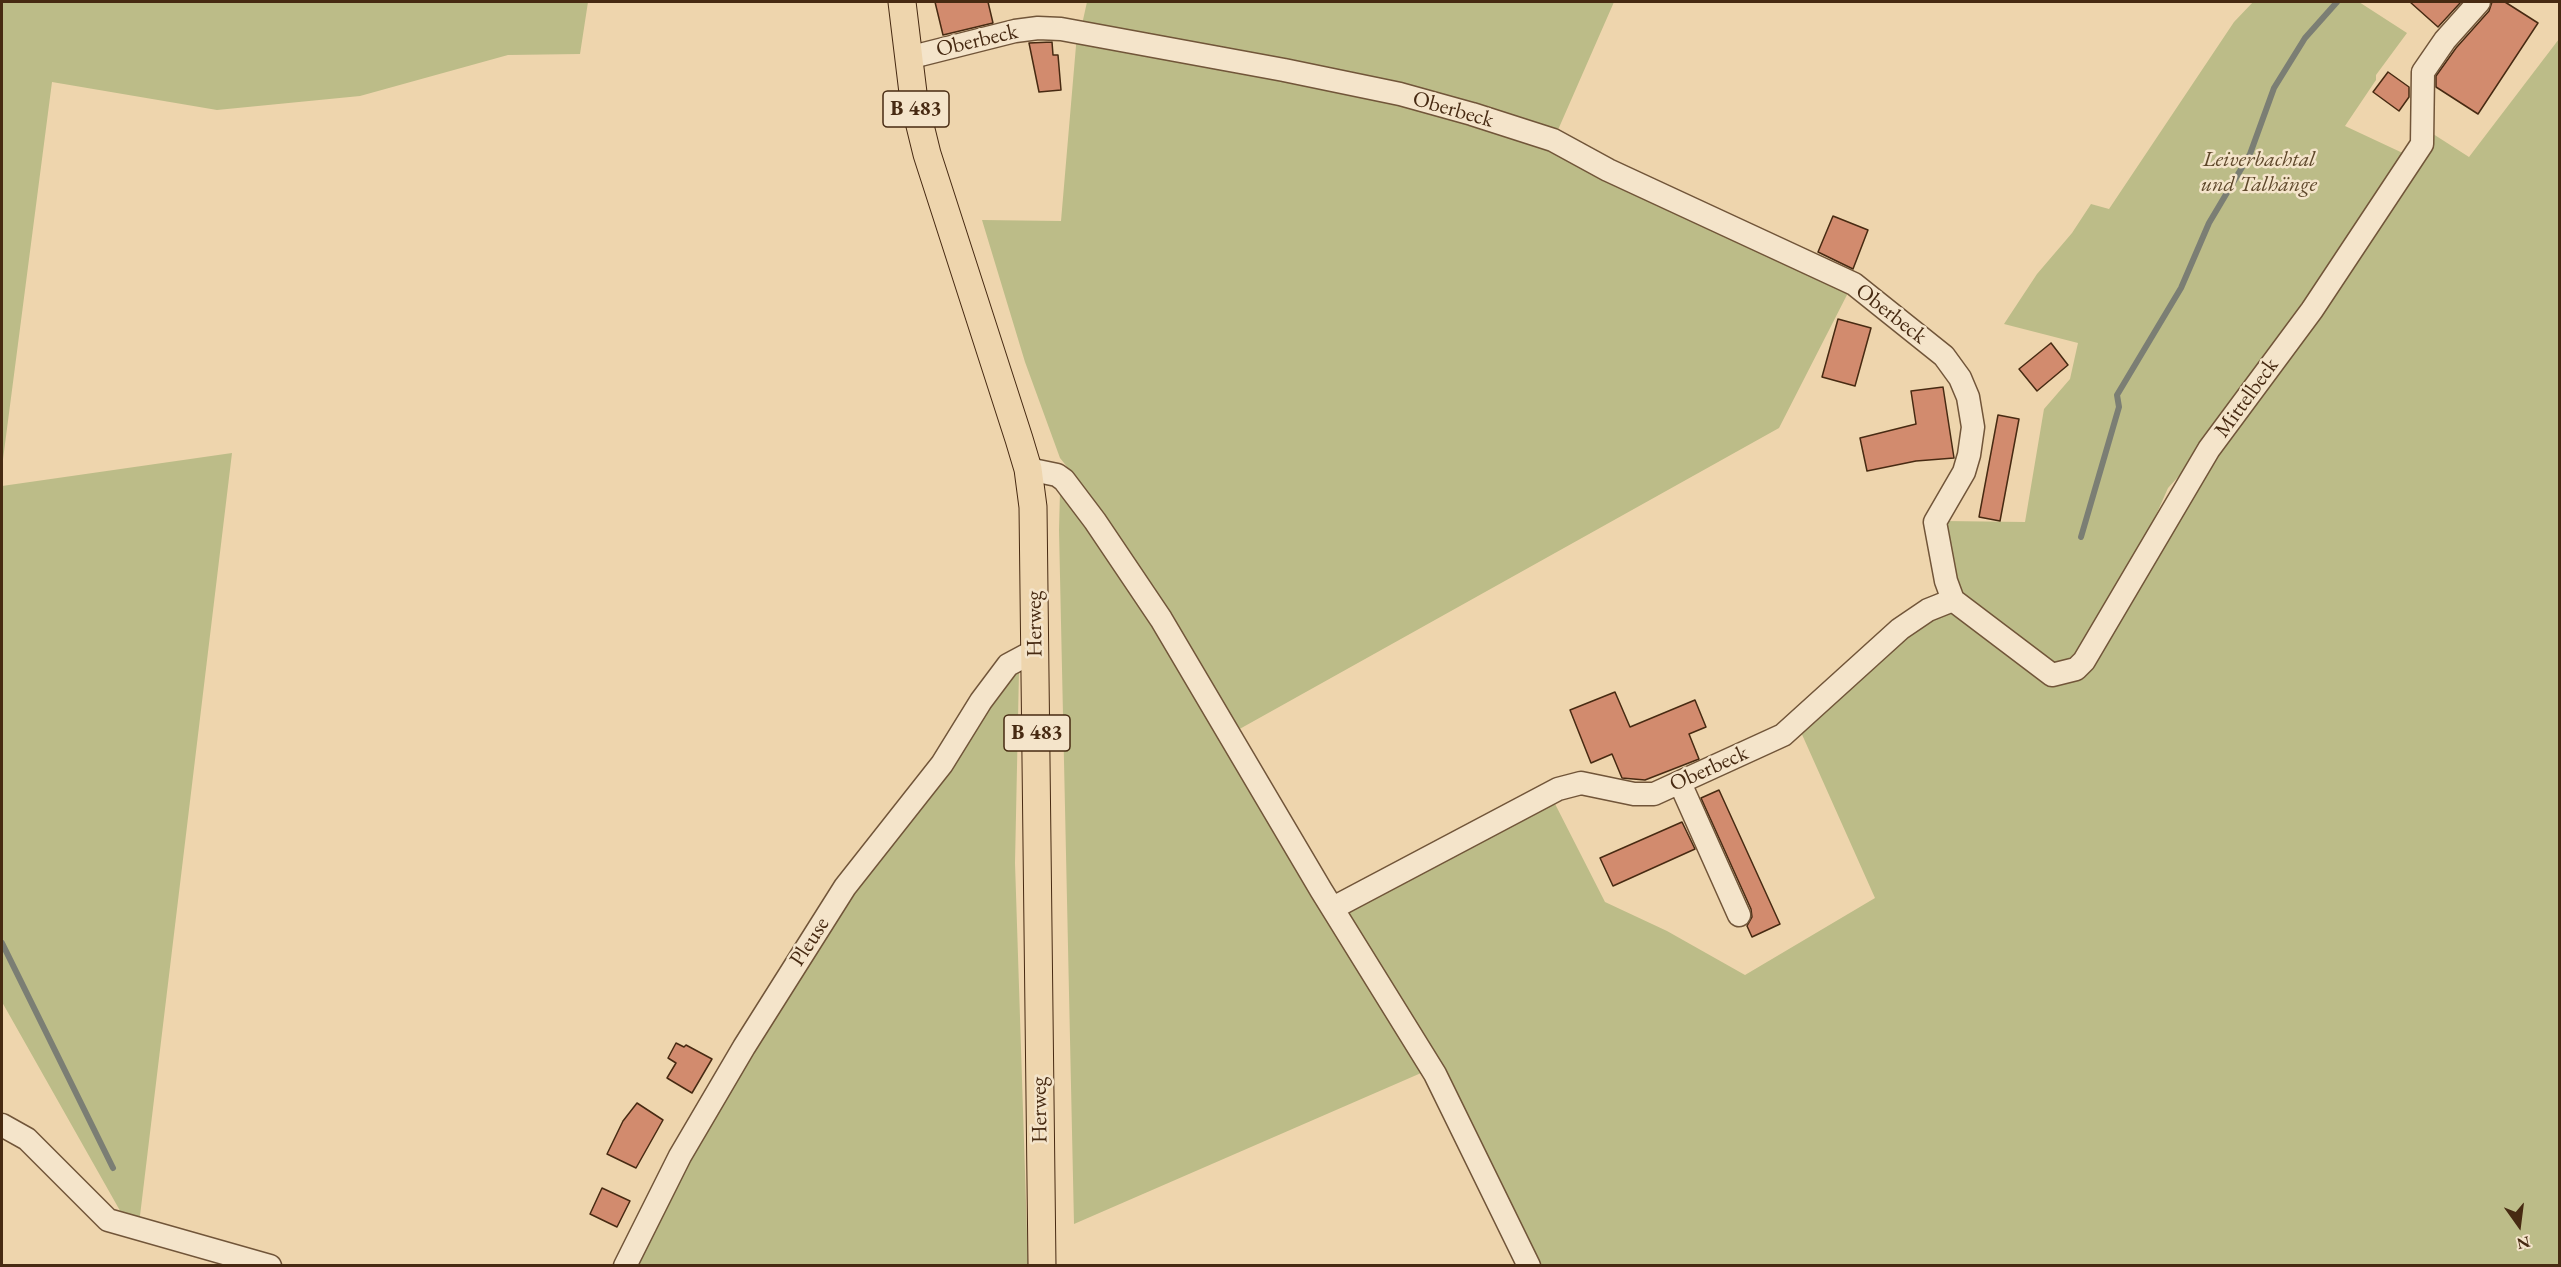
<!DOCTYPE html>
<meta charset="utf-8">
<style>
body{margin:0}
#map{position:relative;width:2561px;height:1267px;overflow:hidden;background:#eed5ad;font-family:"EB Garamond",serif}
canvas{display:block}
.frame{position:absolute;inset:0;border:3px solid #472a12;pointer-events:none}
.north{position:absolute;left:2489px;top:1195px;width:60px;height:60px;-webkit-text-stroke:4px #f4e4ca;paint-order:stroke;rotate:166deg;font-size:16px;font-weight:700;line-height:24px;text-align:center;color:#472a12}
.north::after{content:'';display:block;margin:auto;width:21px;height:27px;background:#472a12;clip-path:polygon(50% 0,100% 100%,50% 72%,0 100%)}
</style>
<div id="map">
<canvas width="2561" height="1267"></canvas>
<div class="frame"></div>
<div class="north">N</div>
</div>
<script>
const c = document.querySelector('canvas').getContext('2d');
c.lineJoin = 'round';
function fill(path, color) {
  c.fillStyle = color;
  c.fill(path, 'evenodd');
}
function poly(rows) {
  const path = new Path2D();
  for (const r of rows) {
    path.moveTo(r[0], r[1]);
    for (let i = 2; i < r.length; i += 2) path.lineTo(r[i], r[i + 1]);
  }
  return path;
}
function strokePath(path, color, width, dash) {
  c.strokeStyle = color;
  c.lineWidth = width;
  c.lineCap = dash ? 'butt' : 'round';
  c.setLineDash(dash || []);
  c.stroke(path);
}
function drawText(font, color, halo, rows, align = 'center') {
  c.font = font + ' "EB Garamond",serif';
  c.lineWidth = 5;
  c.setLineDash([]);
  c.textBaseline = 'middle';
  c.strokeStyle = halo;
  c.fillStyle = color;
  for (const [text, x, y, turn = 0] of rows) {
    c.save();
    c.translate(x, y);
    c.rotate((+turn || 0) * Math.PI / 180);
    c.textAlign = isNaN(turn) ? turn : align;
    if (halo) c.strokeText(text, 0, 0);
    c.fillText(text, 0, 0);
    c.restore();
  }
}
fill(poly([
 [2,2,588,2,580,54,508,55,360,96,217,110,52,82,2,467],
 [1087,2,1614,2,1554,139,1081,29],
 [2253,2,2359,2,2407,33,2376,75,2376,80,2345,126,2407,155,2190,464,2168,488,2129,576,2059,676,2071,675,2211,451,2430,132,2469,157,2559,39,2559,1265,1533,1265,1344,908,1551,796,1605,902,1667,931,1745,975,1875,898,1800,730,1953,591,1945,521,2025,522,2044,409,2070,379,2078,343,2004,324,2037,274,2072,233,2091,204,2109,209,2234,22],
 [1077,34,1283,72,1551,144,1851,287,1779,428,1236,731,1072,473,1060,458,1025,362,982,220,1061,221],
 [232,453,139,1224,123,1216,2,1002,2,486],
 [1060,491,1121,565,1428,1070,1074,1224,1059,530],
 [1019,671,1015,863,1028,1265,628,1266,805,956,1010,675]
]), '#bcbc88');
strokePath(poly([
 [2081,537,2119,407,2117,395,2181,288,2209,223,2250,154,2274,88,2305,38,2337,2],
 [2,943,113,1168]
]), '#7b7e74', 6);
const building = poly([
 [935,2,988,2,993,23,943,35,935,2],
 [2410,2,2461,2,2438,27,2410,2],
 [2492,2,2505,2,2538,23,2478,114,2436,87,2436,76,2456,48,2489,11,2492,2],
 [1052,42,1053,55,1058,55,1061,90,1039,92,1029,43,1052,42],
 [2388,72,2409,87,2409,97,2399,111,2373,92,2388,72],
 [1833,216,1868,230,1853,269,1818,252,1833,216],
 [1838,319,1871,328,1855,386,1822,377,1838,319],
 [2051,343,2068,365,2037,391,2019,369,2051,343],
 [1943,387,1954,458,1916,461,1867,471,1860,438,1916,424,1911,391,1943,387],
 [1998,415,2019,419,2000,521,1979,517,1998,415],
 [1615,692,1630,727,1695,700,1706,727,1689,734,1699,759,1645,780,1622,778,1612,754,1591,763,1570,710,1615,692],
 [1719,790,1780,924,1752,937,1747,926,1752,917,1751,909,1701,798,1719,790],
 [1682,822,1695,849,1613,886,1600,858,1682,822],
 [676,1043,684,1047,686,1045,712,1059,692,1093,667,1078,676,1063,668,1058,676,1043],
 [637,1103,663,1120,636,1168,607,1154,623,1121,637,1103],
 [602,1188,630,1201,617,1227,590,1214,602,1188]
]);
fill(building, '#d28b6e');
strokePath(building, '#472a12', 1.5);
const minor = poly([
 [908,58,1015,31,1038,28,1061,29,1284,70,1400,94,1472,114,1553,140,1608,170,1854,284,1944,356,1960,378,1968,397,1973,427,1969,455,1964,472,1935,522,1946,581,1953,600,1928,610,1900,629,1783,735,1654,794,1634,794,1581,783,1558,789,1333,908],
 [1028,469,1057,475,1064,480,1095,521,1161,619,1321,890,1435,1074,1529,1266],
 [1953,600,2052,675,2076,669,2084,661,2209,449,2312,310,2422,144,2423,72,2445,40,2479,2],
 [1680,783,1739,915],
 [2,1125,27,1139,108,1220,270,1266],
 [625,1266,680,1156,744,1047,845,887,942,764,981,701,1008,665,1036,650]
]);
const major = poly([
 [902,2,914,101,927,154,1019,439,1028,469,1033,507,1042,1266]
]);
strokePath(minor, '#715539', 25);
strokePath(major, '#472a12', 29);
strokePath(minor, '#f4e4ca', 22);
strokePath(major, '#eed5ad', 27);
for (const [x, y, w] of [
 [916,109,66],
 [1037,733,66]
]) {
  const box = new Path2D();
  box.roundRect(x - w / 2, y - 18, w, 36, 4.5);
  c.fillStyle = '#f4e4ca';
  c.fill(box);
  strokePath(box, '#472a12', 1.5);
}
drawText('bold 21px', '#472a12', null, [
 ["B 483",916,109],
 ["B 483",1037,733]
]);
drawText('22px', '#472a12', '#f4e4ca', [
 ["Oberbeck",977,41,-13],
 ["Oberbeck",1453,110,16],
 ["Oberbeck",1891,314,38],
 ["Mittelbeck",2247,398,-54],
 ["Herweg",1035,624,-91],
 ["Oberbeck",1709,769,-24],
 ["Pleuse",810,942,-57],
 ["Herweg",1040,1110,-91]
]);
drawText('italic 22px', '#5e472a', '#f4e4ca', [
 ["Leiverbachtal",2259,160],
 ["und Talhänge",2259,185]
]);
</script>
